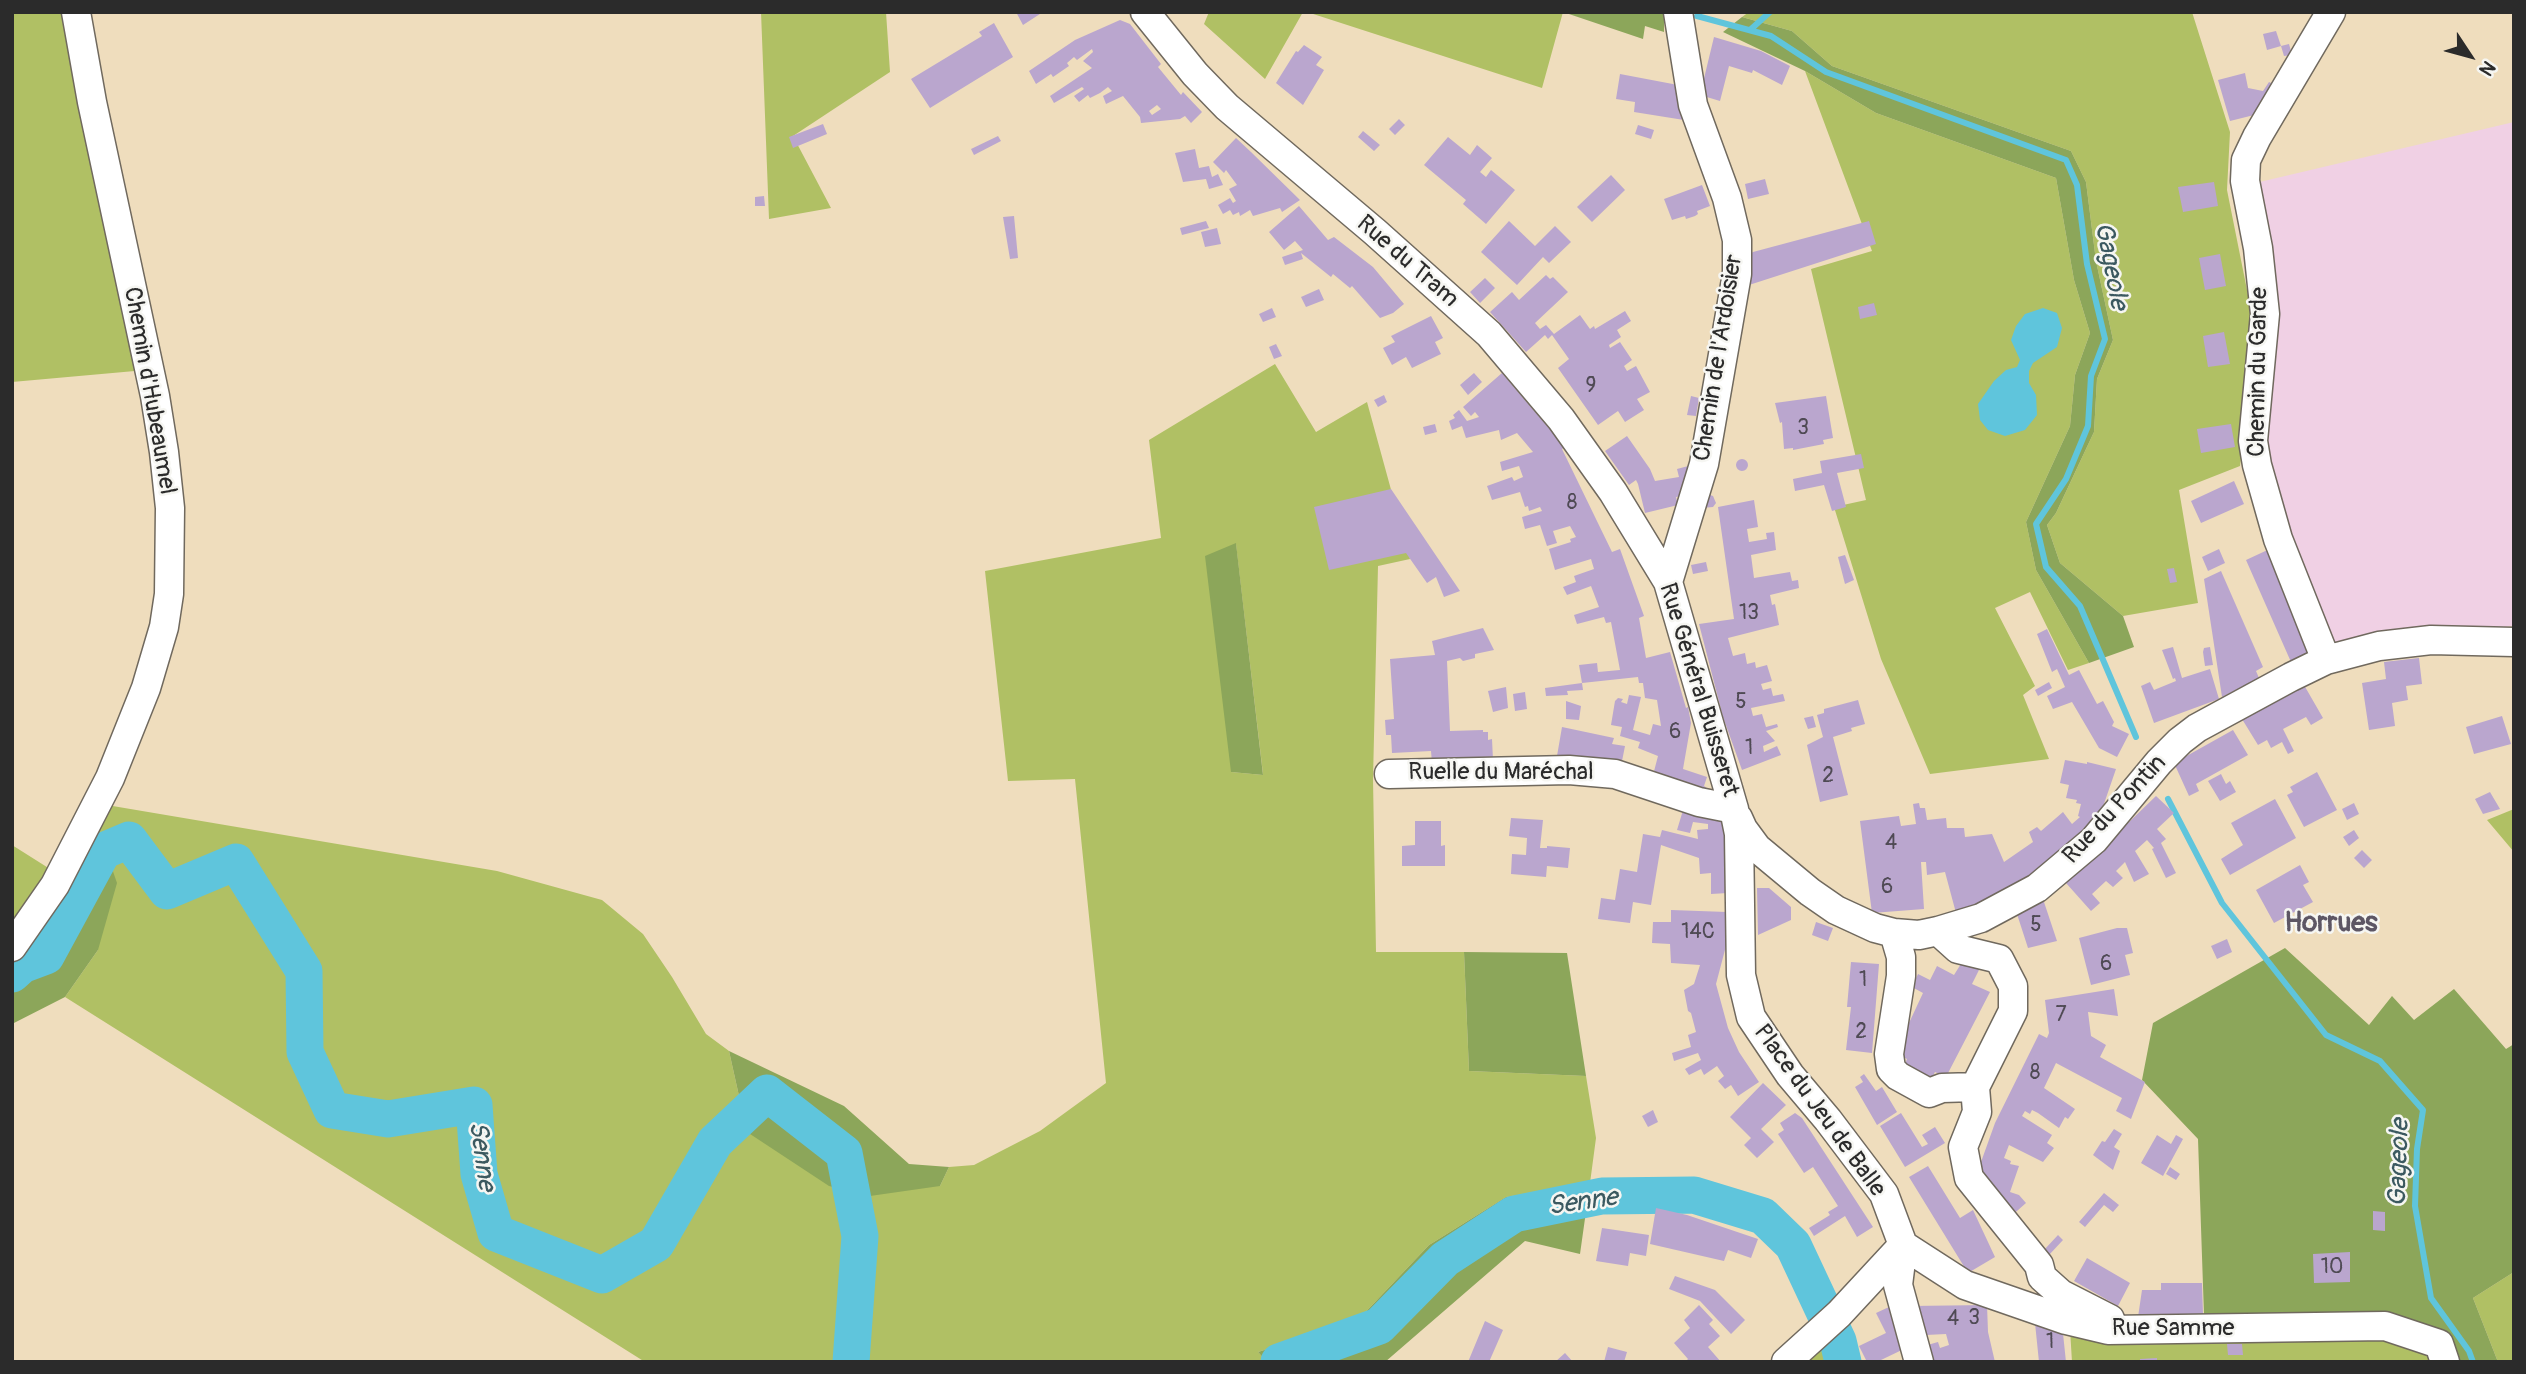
<!DOCTYPE html>
<meta charset="utf-8">
<style>
body{margin:0}
#map{position:relative;width:2526px;height:1374px;overflow:hidden;background:#efddbd;font-family:Pangolin,sans-serif}
canvas{display:block}
.frame{position:absolute;inset:0;border:14px solid #2b2b2b;pointer-events:none}
.north{position:absolute;left:2435px;top:21px;width:70px;height:70px;-webkit-text-stroke:5px #f6f6f2;paint-order:stroke;rotate:126deg;font-size:19px;font-weight:700;line-height:28px;text-align:center;color:#2b2b2b}
.north::after{content:'';display:block;margin:auto;width:24px;height:32px;background:#2b2b2b;clip-path:polygon(50% 0,100% 100%,50% 72%,0 100%)}
</style>
<div id="map">
<canvas width="2526" height="1374"></canvas>
<div class="frame"></div>
<div class="north">N</div>
</div>
<script>
const c = document.querySelector('canvas').getContext('2d');
c.lineJoin = 'round';
function fill(path, color) {
  c.fillStyle = color;
  c.fill(path, 'evenodd');
}
function poly(rows) {
  const path = new Path2D();
  for (const r of rows) {
    if (r.length === 3) {
      path.moveTo(r[0] + r[2], r[1]);
      path.arc(r[0], r[1], r[2], 0, 2 * Math.PI);
      continue;
    }
    path.moveTo(r[0], r[1]);
    for (let i = 2; i < r.length; i += 2) path.lineTo(r[i], r[i + 1]);
  }
  return path;
}
function strokePath(path, color, width, dash) {
  c.strokeStyle = color;
  c.lineWidth = width;
  c.lineCap = dash ? 'butt' : 'round';
  c.setLineDash(dash || []);
  c.stroke(path);
}
function drawText(font, color, halo, rows, align = 'center') {
  c.font = font + ' Pangolin,sans-serif';
  c.lineWidth = 5;
  c.setLineDash([]);
  c.textBaseline = 'middle';
  c.strokeStyle = halo;
  c.fillStyle = color;
  for (const [text, x, y, turn = 0] of rows) {
    c.save();
    c.translate(x, y);
    c.rotate((+turn || 0) * Math.PI / 180);
    c.textAlign = isNaN(turn) ? turn : align;
    if (halo) c.strokeText(text, 0, 0);
    c.fillText(text, 0, 0);
    c.restore();
  }
}
fill(poly([
 [2514,122,2514,626,2329,643,2259,458,2247,185]
]), '#f0d0e4');
fill(poly([
 [12,12,75,12,146,370,12,382],
 [761,12,886,12,890,72,793,136,831,208,769,219],
 [1209,12,1303,12,1265,79,1204,24],
 [1307,12,1563,12,1542,88],
 [1749,12,2192,12,2230,132,2227,190,2252,315,2249,398,2240,466,2179,490,2198,603,2123,616,2060,563,2047,525,2056,513,2094,432,2097,379,2113,340,2096,261,2086,182,2071,151,1832,66,1792,31,1742,17],
 [1805,71,1876,113,2056,178,2074,280,2090,333,2075,375,2070,426,2026,522,2036,570,2089,663,2068,670,2030,592,1995,608,2035,686,2023,695,2049,759,1930,774,1881,659,1834,507,1866,500,1811,269,1872,251],
 [1275,364,1316,432,1367,402,1410,559,1378,566,1373,779,1376,952,1464,952,1469,1071,1586,1076,1596,1138,1590,1183,1506,1197,1429,1245,1358,1320,1258,1352,1267,1362,645,1362,65,997,98,950,89,802,497,871,602,900,643,934,672,977,706,1034,729,1051,747,1132,940,1186,949,1167,974,1165,1040,1131,1106,1083,1075,779,1008,781,985,571,1161,538,1149,440],
 [1236,544,1263,774,1263,775,1231,772],
 [2514,809,2514,852,2487,820],
 [12,845,50,869,12,925],
 [2514,1272,2514,1362,2498,1362,2473,1298],
 [1832,1305,1855,1362,1771,1362],
 [2070,1329,2108,1337,2199,1344,2382,1333,2432,1354,2435,1362,2072,1362]
]), '#b0c064');
fill(poly([
 [1563,12,1664,12,1664,32,1645,26,1643,39],
 [1742,17,1792,31,1832,66,2071,151,2086,182,2096,261,2113,340,2097,379,2094,432,2056,513,2047,525,2060,563,2123,616,2134,647,2089,663,2036,570,2026,522,2070,426,2075,375,2090,333,2074,280,2056,178,1876,113,1805,71,1723,32],
 [1236,543,1263,775,1231,772,1205,556],
 [89,802,117,883,98,950,65,997,12,1024,12,925,50,869],
 [2285,948,2369,1025,2392,996,2414,1020,2454,989,2506,1049,2514,1044,2514,1272,2473,1298,2498,1362,2435,1362,2432,1354,2382,1333,2199,1344,2204,1315,2198,1139,2142,1080,2153,1023],
 [1464,952,1567,953,1586,1076,1469,1071],
 [729,1051,844,1106,909,1164,949,1167,940,1186,870,1196,829,1186,747,1132],
 [1590,1183,1580,1254,1525,1241,1385,1362,1267,1362,1258,1352,1358,1320,1429,1245,1506,1197]
]), '#8ca65a');
fill(poly([
 [2043,308,2057,313,2062,328,2057,347,2033,363,2029,371,2029,383,2036,395,2037,415,2025,430,2005,436,1988,430,1980,420,1978,404,1994,381,2006,370,2017,367,2020,360,2011,340,2016,326,2025,314]
]), '#5fc5dc');
strokePath(poly([
 [1697,16,1771,36,1826,72,2066,160,2077,185,2087,264,2105,339,2091,376,2088,426,2066,479,2036,524,2046,567,2080,606,2136,737],
 [1750,30,1770,12],
 [2168,799,2222,903,2326,1035,2380,1061,2423,1110,2417,1149,2415,1206,2431,1298,2469,1351,2473,1362]
]), '#5fc5dc', 6);
strokePath(poly([
 [12,974,22,965,46,956,103,851,129,840,167,891,236,862,304,971,305,1052,332,1110,388,1119,474,1105,479,1174,496,1233,602,1275,656,1244,715,1142,767,1093,844,1153,860,1236,851,1362],
 [1279,1362,1379,1326,1445,1259,1514,1214,1602,1196,1694,1195,1763,1216,1793,1245,1838,1341,1843,1362]
]), '#5fc5dc', 37);
fill(poly([
 [1016,12,1043,12,1023,25],
 [1120,20,1130,24,1161,64,1158,67,1181,95,1183,92,1202,112,1191,123,1185,116,1180,119,1141,123,1140,117,1123,96,1106,104,1103,96,1112,91,1108,87,1100,93,1090,98,1088,95,1079,102,1074,96,1084,89,1082,87,1054,103,1050,96,1092,68,1083,61,1093,52,1092,49,1077,60,1074,57,1067,63,1069,66,1053,77,1051,74,1036,84,1029,71,1075,40],
 [1157,105,1161,109,1152,115,1149,111],
 [994,23,1013,57,930,108,911,79,982,36,979,32],
 [2276,31,2281,46,2267,50,2263,34],
 [1714,37,1761,51,1790,66,1782,85,1753,70,1752,73,1729,66,1720,101,1700,95],
 [2289,44,2292,55,2284,56,2281,46],
 [1304,45,1322,57,1316,65,1324,70,1303,105,1276,83,1296,51,1298,52],
 [2245,73,2248,88,2263,91,2269,82,2275,85,2258,114,2230,121,2218,80],
 [1620,74,1678,85,1684,120,1634,112,1635,102,1616,99],
 [1399,119,1405,125,1395,135,1389,129],
 [823,124,827,134,793,148,789,137],
 [1638,125,1654,130,1651,139,1635,134],
 [1363,131,1380,145,1374,151,1358,137],
 [998,136,1001,141,974,155,971,149],
 [1448,137,1470,155,1477,145,1492,158,1480,172,1486,177,1491,170,1515,190,1486,224,1463,204,1466,200,1424,165],
 [1236,138,1251,152,1300,200,1282,212,1280,208,1253,216,1250,210,1240,216,1239,212,1233,215,1230,210,1223,214,1218,205,1230,198,1233,203,1236,201,1229,189,1237,185,1226,170,1224,173,1213,162],
 [1195,149,1199,168,1209,166,1212,177,1218,174,1223,185,1209,189,1206,179,1183,182,1175,153],
 [1611,175,1625,190,1592,222,1577,207],
 [1765,179,1769,194,1748,199,1745,184],
 [2214,182,2218,206,2183,212,2178,187],
 [1702,185,1710,206,1697,211,1698,214,1695,216,1686,219,1685,216,1672,220,1664,199],
 [764,196,765,206,755,206,755,197],
 [1299,206,1328,240,1334,237,1373,267,1404,304,1393,313,1380,318,1352,286,1350,288,1333,274,1331,277,1301,253,1303,259,1285,265,1282,257,1303,250,1295,241,1284,250,1269,232],
 [1014,216,1018,258,1010,259,1003,217],
 [1206,221,1209,228,1182,235,1180,228],
 [1509,221,1535,246,1555,226,1571,242,1549,263,1543,257,1517,285,1481,252],
 [1869,221,1876,244,1749,285,1750,254,1753,252],
 [1217,228,1221,244,1205,247,1201,232],
 [2220,254,2226,286,2205,290,2199,258],
 [1546,275,1550,279,1553,277,1568,292,1535,323,1540,329,1546,325,1554,334,1580,315,1590,329,1594,326,1595,329,1625,311,1631,321,1617,330,1621,337,1609,345,1610,348,1620,342,1632,360,1624,366,1627,371,1636,366,1650,392,1637,399,1644,410,1625,422,1618,411,1598,425,1558,368,1569,359,1552,335,1548,339,1545,335,1526,352,1490,312,1512,292,1519,300],
 [1485,278,1495,288,1480,303,1470,292],
 [1319,289,1324,300,1306,307,1301,297],
 [1874,303,1877,315,1860,319,1858,307],
 [1272,308,1276,317,1263,322,1259,314],
 [1431,316,1443,338,1435,342,1441,354,1412,368,1406,357,1392,365,1383,348,1395,342,1391,336],
 [2224,332,2230,364,2208,367,2203,336],
 [1276,344,1282,356,1274,359,1269,347],
 [1474,373,1482,382,1468,395,1460,385],
 [1502,373,1565,447,1562,449,1612,552,1620,549,1644,616,1639,618,1646,658,1670,652,1686,708,1688,707,1691,723,1683,769,1707,777,1704,786,1711,791,1652,779,1658,756,1638,748,1640,742,1620,736,1622,727,1611,725,1615,701,1618,698,1623,699,1621,702,1627,704,1629,695,1641,697,1633,730,1650,735,1653,724,1661,726,1657,700,1645,698,1643,683,1639,683,1638,677,1582,683,1579,665,1597,663,1598,672,1620,670,1611,622,1606,623,1604,617,1577,624,1574,615,1599,607,1591,586,1567,595,1563,587,1576,582,1574,576,1594,569,1591,559,1555,570,1549,549,1571,542,1570,539,1576,537,1570,526,1553,531,1557,543,1547,546,1540,525,1525,529,1522,517,1542,511,1540,507,1529,511,1528,506,1525,507,1520,492,1492,500,1487,486,1512,477,1514,481,1523,477,1519,466,1502,471,1500,462,1533,452,1517,433,1501,440,1499,430,1466,438,1462,426,1452,430,1449,421,1455,418,1453,415,1459,410,1467,421,1479,417,1475,412,1471,416,1463,407],
 [1384,395,1387,402,1378,407,1374,400],
 [1691,396,1699,398,1696,416,1687,415],
 [1826,396,1833,438,1823,440,1824,444,1793,450,1793,448,1784,449,1782,422,1780,423,1775,403],
 [1435,424,1437,432,1425,435,1423,427],
 [2231,424,2235,447,2201,453,2197,429],
 [1627,436,1650,469,1655,481,1679,477,1677,469,1692,465,1683,496,1676,497,1678,505,1645,513,1638,484,1636,480,1629,485,1605,451],
 [1861,454,1864,468,1837,473,1846,507,1832,511,1824,485,1795,491,1793,479,1822,473,1820,461],
 [1742,465,6],
 [2234,481,2244,504,2201,523,2191,501],
 [1391,489,1460,591,1444,597,1436,577,1427,583,1406,553,1329,570,1314,507],
 [1710,495,1713,496,1716,503,1713,507,1702,508,1707,497],
 [1754,500,1758,527,1747,529,1749,542,1767,539,1766,533,1774,532,1776,550,1751,555,1754,578,1790,572,1792,581,1798,580,1799,588,1770,595,1772,605,1775,604,1779,625,1728,638,1733,656,1745,653,1747,664,1755,662,1756,668,1767,665,1772,681,1761,684,1763,690,1771,688,1773,696,1783,694,1785,701,1751,708,1753,716,1762,714,1766,727,1777,724,1778,727,1766,731,1775,741,1763,746,1764,752,1777,746,1781,755,1742,770,1723,717,1699,624,1734,619,1718,507],
 [2274,547,2311,653,2291,662,2246,560],
 [2219,549,2225,563,2208,571,2202,557],
 [1845,555,1854,580,1845,584,1838,557],
 [1706,562,1708,571,1693,574,1691,565],
 [2174,568,2177,582,2170,583,2167,569],
 [2221,571,2263,667,2256,671,2259,678,2222,697,2204,579],
 [1483,628,1494,650,1475,654,1475,658,1463,661,1460,658,1447,661,1450,731,1483,730,1483,732,1488,732,1488,740,1492,739,1493,760,1432,763,1431,751,1392,753,1391,735,1386,735,1385,720,1394,719,1390,659,1435,655,1432,641],
 [2047,629,2069,675,2079,670,2097,704,2103,701,2114,722,2112,726,2129,734,2117,757,2099,748,2072,702,2053,709,2047,696,2065,687,2057,669,2052,672,2037,634],
 [2173,647,2182,678,2210,669,2219,699,2154,723,2141,686,2150,682,2154,690,2176,681,2175,678,2173,679,2162,650],
 [2210,647,2213,665,2205,666,2203,652,2204,648],
 [2419,658,2422,684,2406,686,2408,700,2392,703,2395,726,2369,730,2362,683,2386,679,2384,662],
 [2049,682,2052,688,2038,696,2035,690],
 [1582,683,1583,690,1567,691,1568,695,1546,696,1545,688],
 [2304,685,2323,718,2311,725,2306,717,2283,729,2294,751,2288,754,2282,742,2271,748,2267,740,2258,745,2242,719],
 [1506,687,1508,708,1493,712,1488,691],
 [1525,692,1527,709,1515,711,1513,694],
 [1858,700,1865,724,1851,728,1852,731,1833,737,1848,795,1820,802,1807,745,1823,737,1817,715,1824,713,1824,709],
 [1566,701,1581,706,1579,720,1566,719],
 [1813,716,1816,727,1808,729,1804,718],
 [2502,716,2511,744,2474,754,2466,727],
 [1562,727,1614,738,1612,744,1625,746,1621,766,1557,756],
 [2233,730,2248,755,2196,784,2199,791,2189,796,2174,763],
 [2065,760,2087,764,2087,762,2116,769,2097,824,2015,892,1956,913,1945,872,1927,875,1926,862,1921,862,1924,909,1872,913,1860,821,1899,816,1901,826,1916,824,1913,804,1919,803,1920,808,1925,808,1927,820,1946,818,1947,828,1964,828,1965,837,1992,834,2004,862,2033,842,2029,832,2037,827,2041,831,2063,812,2072,824,2080,817,2078,816,2081,804,2076,803,2077,800,2066,798,2069,785,2060,783],
 [2317,772,2337,810,2304,827,2287,795,2293,792,2290,787],
 [2221,774,2226,784,2230,781,2236,792,2220,801,2208,781],
 [2490,792,2500,809,2483,814,2475,799],
 [2156,796,2174,813,2157,829,2166,839,2161,843,2176,873,2166,878,2152,849,2154,848,2147,840,2135,851,2149,874,2134,882,2125,862,2116,871,2123,878,2113,887,2106,881,2092,894,2100,903,2091,911,2066,883],
 [2275,799,2296,838,2230,875,2221,859,2243,845,2231,823],
 [2354,803,2359,814,2347,820,2342,809],
 [1684,807,1725,818,1728,893,1711,894,1711,873,1700,874,1699,858,1661,845,1651,905,1633,902,1630,923,1598,919,1601,898,1615,900,1620,869,1637,872,1643,834,1660,837,1662,830,1698,839,1697,830,1708,829,1708,824,1693,822,1690,833,1677,830],
 [1511,818,1543,820,1540,848,1547,848,1547,846,1570,848,1568,868,1547,866,1546,877,1511,874,1512,854,1526,855,1527,838,1509,836],
 [1415,821,1441,821,1441,846,1445,845,1445,866,1402,866,1402,846,1415,845],
 [2354,830,2359,838,2349,846,2343,837],
 [2362,850,2372,860,2364,868,2354,858],
 [2300,865,2309,882,2303,885,2313,902,2274,923,2256,890],
 [1757,888,1769,888,1791,907,1791,920,1758,935],
 [2043,899,2057,941,2028,948,2016,911],
 [1671,910,1727,912,1726,946,1716,984,1728,1028,1739,1052,1759,1082,1738,1096,1731,1085,1725,1089,1718,1081,1724,1076,1717,1066,1704,1075,1701,1069,1689,1075,1685,1069,1701,1060,1698,1053,1674,1061,1672,1053,1691,1047,1688,1035,1696,1032,1691,1013,1688,1011,1684,990,1694,984,1700,965,1671,963,1670,944,1652,943,1653,922,1671,922],
 [1816,922,1833,928,1828,941,1812,935],
 [2117,928,2127,928,2133,953,2125,955,2130,975,2091,985,2079,938],
 [2227,939,2232,952,2217,959,2211,946],
 [1964,959,1980,968,1972,984,1990,992,1946,1077,1935,1072,1930,1082,1903,1069,1907,1059,1895,1053,1923,993,1912,987,1918,974,1930,980,1937,966,1954,975],
 [1851,962,1879,964,1872,1053,1846,1050,1851,1007,1847,1007],
 [2114,989,2118,1016,2088,1012,2091,1036,2106,1045,2100,1057,2145,1082,2131,1119,2116,1111,2122,1098,2056,1063,2044,1088,2075,1109,2068,1119,2065,1117,2059,1128,2038,1113,2032,1110,2030,1114,2025,1111,2022,1116,2052,1135,2047,1143,2054,1148,2043,1162,2009,1145,2004,1158,2011,1161,2010,1164,2019,1166,2010,1192,2019,1195,2026,1203,2009,1218,1976,1176,1995,1123,2039,1034,2047,1038,2049,1033,2045,1000],
 [1864,1074,1876,1091,1882,1087,1897,1112,1877,1125,1855,1087,1863,1082,1860,1077],
 [1763,1083,1786,1105,1761,1129,1774,1142,1757,1158,1744,1145,1751,1138,1730,1117],
 [1653,1110,1658,1122,1648,1127,1642,1116],
 [1795,1113,1802,1118,1873,1227,1857,1237,1845,1216,1814,1236,1809,1228,1830,1215,1828,1212,1838,1206,1813,1167,1804,1173,1778,1134,1784,1130,1780,1123],
 [1901,1113,1922,1147,1928,1144,1922,1135,1935,1127,1945,1143,1905,1167,1880,1126],
 [2114,1129,2122,1134,2114,1147,2120,1151,2113,1170,2093,1155,2102,1141,2105,1142],
 [2157,1135,2171,1144,2176,1135,2183,1139,2163,1176,2141,1163],
 [1928,1166,1960,1218,1973,1210,1995,1257,1968,1273,1909,1177],
 [2170,1167,2180,1174,2176,1180,2166,1174],
 [2104,1193,2119,1205,2113,1212,2104,1205,2085,1227,2079,1222],
 [1656,1208,1687,1215,1758,1239,1751,1258,1728,1250,1724,1261,1650,1244],
 [2373,1211,2385,1212,2385,1231,2373,1230],
 [1602,1228,1649,1235,1646,1256,1630,1253,1628,1266,1596,1261],
 [2058,1235,2063,1240,2049,1255,2044,1250],
 [2350,1252,2350,1282,2314,1283,2313,1254],
 [2087,1258,2130,1283,2118,1306,2074,1281],
 [1675,1276,1715,1290,1745,1320,1731,1334,1700,1301,1669,1289],
 [2161,1283,2202,1283,2203,1314,2138,1317,2142,1290,2161,1290],
 [1699,1305,1713,1320,1709,1324,1720,1336,1708,1347,1721,1362,1685,1362,1688,1359,1674,1343,1690,1328,1684,1320],
 [1987,1305,1988,1332,1995,1362,1929,1362,1924,1346,1938,1342,1940,1348,1949,1345,1946,1334,1926,1335,1926,1331,1919,1333,1911,1306],
 [1889,1307,1906,1348,1881,1360,1881,1362,1867,1362,1859,1346,1886,1333,1876,1313],
 [1485,1321,1503,1330,1489,1362,1468,1362],
 [2035,1323,2062,1324,2066,1362,2039,1362],
 [2227,1344,2242,1344,2243,1355,2228,1355],
 [1608,1347,1627,1352,1624,1362,1604,1362],
 [1565,1353,1573,1362,1555,1362],
 [2157,1358,2157,1362,2140,1362,2140,1359]
]), '#baa6ce');
const minor = poly([
 [1145,12,1195,74,1227,107,1375,232,1489,334,1561,419,1613,492,1668,582,1734,809,1739,834,1741,975,1751,1017,1790,1075,1828,1120,1884,1194,1903,1245,1898,1285,1919,1362],
 [1668,582,1704,464,1737,274,1737,240,1727,198,1693,105,1678,12],
 [2326,660,2278,539,2257,465,2253,441,2265,314,2258,248,2245,181,2246,160,2257,137,2331,12],
 [1389,774,1569,770,1615,774,1699,802,1734,809],
 [1738,818,1743,829,1757,848,1810,892,1836,910,1875,928,1894,933,1919,935,1938,931,1981,918,2037,888,2094,840,2159,762,2180,741,2197,728,2291,677,2326,660,2379,646,2431,640,2514,642],
 [1938,931,1958,949,1999,959,2013,986,2013,1011,1975,1087,1977,1112,1963,1147,1969,1178,2039,1265,2042,1277,2061,1294,2110,1319],
 [1894,933,1901,957,1901,976,1889,1054,1891,1069,1898,1076,1929,1093,1942,1088,1975,1087],
 [12,947,55,885,110,778,146,688,164,627,169,594,170,508,164,452,155,396,92,102,76,12],
 [1903,1245,1965,1285,2066,1320,2108,1330,2385,1326,2439,1344,2445,1362],
 [1786,1362,1839,1314,1903,1245]
]);
strokePath(minor, '#70695e', 31);
strokePath(minor, '#fff', 28);
drawText('21px', '#4f4a54', null, [
 ["9",1591,387],
 ["3",1803,429],
 ["8",1572,504],
 ["13",1749,614],
 ["5",1741,703],
 ["6",1675,733],
 ["1",1749,749],
 ["2",1828,777],
 ["4",1891,844],
 ["6",1887,888],
 ["5",2036,926],
 ["14C",1698,933],
 ["6",2106,965],
 ["1",1863,981],
 ["7",2061,1016],
 ["2",1861,1033],
 ["8",2035,1074],
 ["10",2332,1268],
 ["3",1974,1319],
 ["4",1953,1320],
 ["1",2050,1343]
]);
drawText('24px', '#2b2b2b', '#f6f6f2', [
 ["Rue du Tram",1407,262,41],
 ["Chemin de l'Ardoisier",1719,358,-81],
 ["Chemin du Garde",2259,372,-89],
 ["Chemin d'Hubeaumel",149,391,80],
 ["Rue Général Buisseret",1698,690,73],
 ["Ruelle du Maréchal",1501,773],
 ["Rue du Pontin",2115,810,-47],
 ["Place du Jeu de Balle",1819,1111,54],
 ["Rue Samme",2173,1329]
]);
drawText('italic 26px', '#3b5960', '#f6f6f2', [
 ["Gageole",2110,266,79],
 ["Senne",481,1156,82],
 ["Gageole",2400,1163,-88],
 ["Senne",1583,1203,-8]
]);
drawText('bold 28px', '#5d5664', '#f6f6f2', [
 ["Horrues",2331,924]
]);
</script>
